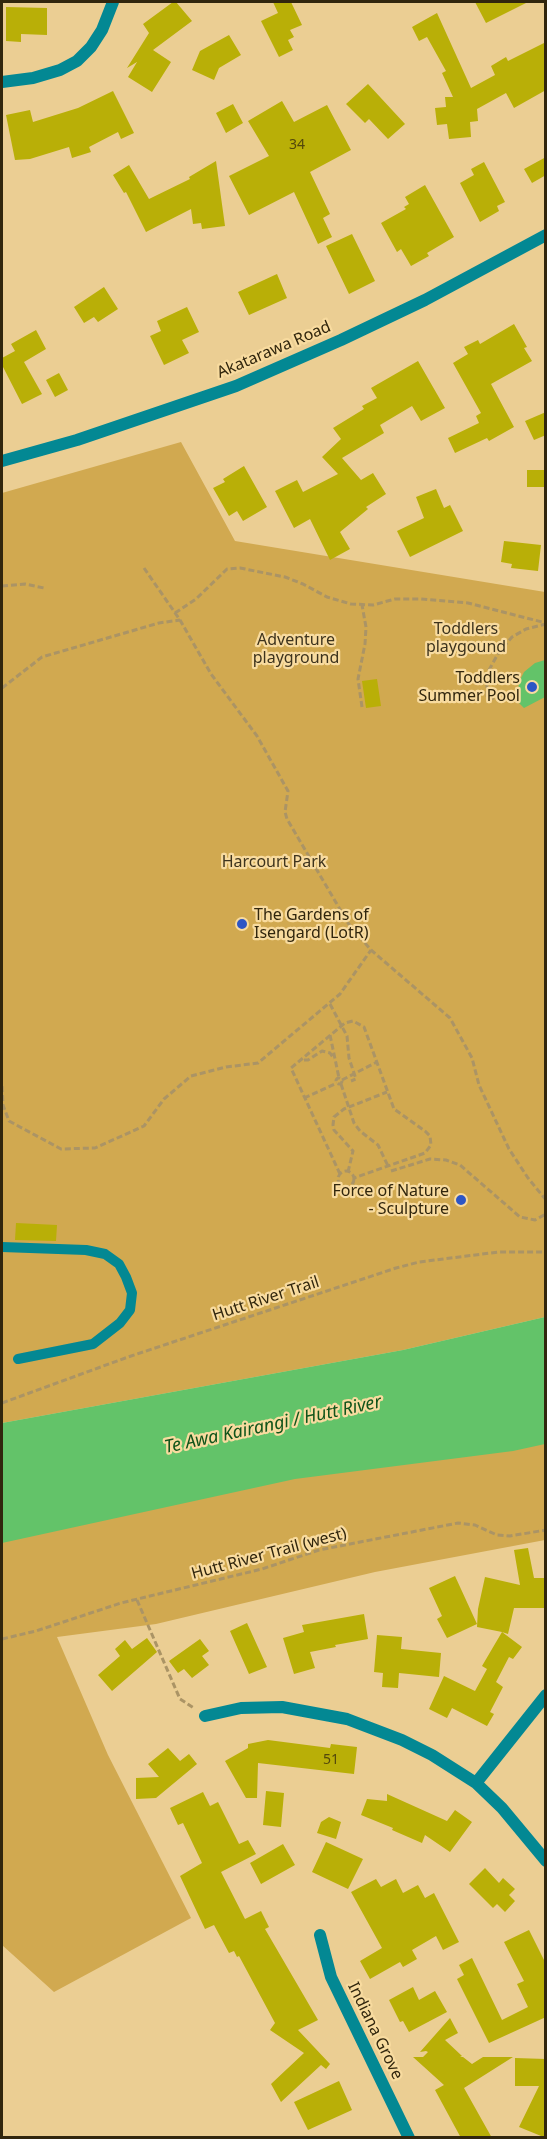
<!DOCTYPE html>
<style>
body{margin:0}
#map{position:relative;width:547px;height:2139px;overflow:hidden;background:#ebce93;font-family:"Noto Sans",sans-serif}
canvas{display:block}
.frame{position:absolute;inset:0;border:3px solid #31260d;pointer-events:none}
</style>
<div id="map">
<canvas width="547" height="2139"></canvas>
<div class="frame"></div>
</div>
<script>
const c = document.querySelector('canvas').getContext('2d');
c.lineJoin = 'round';
function fill(path, color) {
  c.fillStyle = color;
  c.fill(path, 'evenodd');
}
function poly(rows) {
  const path = new Path2D();
  for (const r of rows) {
    if (r.length === 3) {
      path.moveTo(r[0] + r[2], r[1]);
      path.arc(r[0], r[1], r[2], 0, 2 * Math.PI);
      continue;
    }
    path.moveTo(r[0], r[1]);
    for (let i = 2; i < r.length; i += 2) path.lineTo(r[i], r[i + 1]);
  }
  return path;
}
function strokePath(path, color, width, dash) {
  c.strokeStyle = color;
  c.lineWidth = width;
  c.lineCap = dash ? 'butt' : 'round';
  c.setLineDash(dash || []);
  c.stroke(path);
}
function drawText(font, color, halo, rows, align = 'center') {
  c.font = font + ' "Noto Sans",sans-serif';
  c.lineWidth = 4.5;
  c.setLineDash([]);
  c.textBaseline = 'middle';
  c.strokeStyle = halo;
  c.fillStyle = color;
  for (const [text, x, y, turn = 0] of rows) {
    c.save();
    c.translate(x, y);
    c.rotate((+turn || 0) * Math.PI / 180);
    c.textAlign = isNaN(turn) ? turn : align;
    if (halo) c.strokeText(text, 0, 0);
    c.fillText(text, 0, 0);
    c.restore();
  }
}
fill(poly([
 [181,442,235,541,545,592,545,1317,403,1350,2,1423,2,493],
 [545,1425,545,1540,375,1572,156,1624,57,1637,108,1755,191,1918,54,1992,2,1945,2,1540]
]), '#d1a950');
fill(poly([
 [545,660,545,697,524,708,519,703,518,692,519,682,524,672,535,663],
 [545,1317,545,1444,513,1451,295,1479,2,1543,2,1423,403,1350]
]), '#63c369');
fill(poly([
 [173,2,176,2,192,21,153,50,171,62,152,92,128,77,137,62,127,68,149,33,143,24],
 [273,2,291,2,302,25,290,30,294,37,288,40,293,50,279,57,261,21,278,13],
 [475,2,528,2,486,23],
 [6,7,47,8,47,35,21,34,21,42,6,41],
 [437,13,471,88,495,75,491,66,506,57,508,61,546,42,546,90,514,108,506,93,477,109,478,121,470,122,471,137,449,139,447,124,437,125,435,108,446,107,445,97,453,97,442,73,446,71,427,37,419,41,412,27],
 [229,35,241,55,219,68,214,80,192,70,200,51],
 [368,84,405,124,388,139,369,119,365,123,346,104],
 [113,91,134,133,121,139,118,132,89,147,91,152,72,158,69,147,30,159,15,160,6,115,30,110,33,122,78,108],
 [282,101,294,122,327,105,351,150,310,172,330,214,323,218,332,237,318,244,294,192,249,215,229,176,269,156,248,121],
 [233,104,243,123,226,133,216,113],
 [546,157,546,175,532,183,524,169],
 [216,161,225,226,202,229,201,223,193,224,191,209,146,232,126,192,124,193,113,175,129,165,149,199,190,179,189,177],
 [484,162,505,202,497,206,499,211,480,222,460,183,474,175,471,169],
 [425,185,454,237,427,253,429,256,411,266,401,249,397,252,381,223,406,209,404,207,409,204,405,197],
 [352,234,375,281,349,294,326,246],
 [277,274,287,298,249,315,238,292],
 [104,287,118,309,98,322,94,317,84,323,74,307],
 [187,307,199,332,182,340,189,353,164,365,150,336,161,331,157,321],
 [514,324,527,347,524,348,532,361,491,384,514,427,489,441,487,438,455,453,448,438,479,423,476,416,481,413,453,363,468,354,464,347,478,340,480,344],
 [36,330,46,349,24,362,42,394,22,404,2,365,2,358,15,351,11,344],
 [418,361,445,408,421,421,412,406,380,425,384,433,342,458,361,480,373,473,386,494,366,507,368,509,340,532,350,549,330,560,310,519,294,528,275,491,297,480,303,492,338,474,322,457,341,439,333,428,364,409,362,406,377,398,371,388],
 [59,373,68,390,55,397,46,380],
 [546,412,546,435,534,440,525,421],
 [244,466,267,507,243,521,237,511,229,516,213,488,225,482,223,479],
 [527,470,546,470,546,487,527,487],
 [436,489,444,508,450,505,463,531,410,557,397,531,424,518,416,497],
 [504,541,541,545,538,571,511,568,512,564,501,562],
 [377,679,381,706,366,708,362,681],
 [16,1223,57,1225,56,1241,15,1240],
 [528,1548,534,1578,546,1578,546,1608,514,1608,508,1634,502,1632,522,1647,513,1659,509,1657,496,1682,503,1687,490,1712,494,1714,487,1726,452,1708,447,1718,429,1709,444,1676,475,1691,487,1669,482,1666,502,1632,477,1627,478,1609,485,1577,520,1585,514,1550],
 [455,1576,477,1624,447,1638,437,1619,442,1616,429,1588],
 [364,1614,368,1639,335,1645,336,1647,310,1652,315,1668,294,1674,283,1638,304,1632,302,1625],
 [247,1623,267,1667,249,1674,230,1631],
 [377,1635,402,1637,401,1649,441,1653,439,1677,399,1673,398,1688,382,1687,383,1673,374,1672],
 [147,1638,157,1652,112,1691,98,1675,120,1656,115,1649,125,1640,132,1649],
 [200,1639,209,1651,202,1656,209,1665,192,1678,184,1669,178,1673,169,1661],
 [268,1740,330,1748,331,1744,357,1747,354,1774,258,1763,257,1798,246,1798,225,1761,248,1748,248,1744],
 [168,1748,180,1761,189,1754,197,1764,156,1798,136,1799,136,1778,159,1777,148,1764],
 [266,1791,284,1793,281,1827,263,1825],
 [203,1792,210,1806,218,1802,239,1844,248,1840,256,1854,221,1872,245,1919,261,1911,269,1927,265,1929,318,2020,298,2030,330,2064,326,2069,321,2065,281,2102,271,2084,304,2053,270,2030,275,2023,239,1956,237,1957,234,1951,229,1953,214,1925,205,1929,180,1876,202,1863,183,1823,178,1825,170,1808],
 [387,1794,447,1821,455,1810,472,1822,450,1852,425,1835,422,1843,392,1830,393,1828,361,1815,367,1799,387,1801],
 [329,1817,341,1822,336,1839,317,1833,321,1822],
 [326,1842,363,1859,348,1889,312,1872],
 [283,1844,295,1865,261,1884,250,1863],
 [485,1868,499,1883,503,1878,515,1889,509,1895,515,1901,505,1912,497,1904,493,1908,469,1884],
 [376,1879,381,1887,396,1879,403,1893,418,1885,425,1898,434,1893,459,1942,443,1950,436,1936,412,1950,417,1959,403,1967,400,1962,370,1979,360,1961,382,1948,351,1892],
 [529,1930,546,1964,546,2017,489,2043,457,1979,464,1975,459,1965,472,1958,502,2020,528,2007,517,1984,524,1981,504,1942],
 [413,1987,419,2000,435,1991,447,2012,409,2032,403,2021,400,2022,389,2000],
 [450,2018,458,2033,445,2040,462,2056,460,2057,463,2057,472,2064,483,2057,513,2057,464,2088,492,2138,461,2138,435,2090,444,2085,413,2057,423,2057,428,2052,426,2051,420,2052],
 [515,2058,546,2059,546,2138,519,2127,539,2086,515,2086],
 [339,2081,352,2110,308,2130,294,2102]
]), '#b9af07');
strokePath(poly([
 [144,568,180,620,211,674,257,736,288,791,285,812,287,819,348,923,371,950,450,1018,472,1058,479,1085,509,1149,528,1178,546,1200],
 [2,586,25,584,44,588],
 [175,613,196,599,227,569,240,568,285,577,303,584,327,597,351,604,373,605,395,599,421,599,468,603,546,623],
 [2,688,42,657,159,623,180,620],
 [494,698,487,699,487,685,489,670,499,652,512,637,526,629,546,624],
 [362,707,358,679,365,644,366,627,362,605],
 [330,1004,347,1036,349,1058,356,1079,351,1081],
 [330,1035,339,1078],
 [304,1060,308,1060,322,1051,330,1053,334,1059],
 [339,1081,3],
 [342,1080,377,1062],
 [341,1084,354,1123,360,1131,378,1145,388,1166],
 [2,1086,3,1105,9,1121,61,1149,95,1148,144,1126,164,1099,191,1076,226,1067,258,1063,340,994,371,950],
 [304,1098,337,1083],
 [391,1171,430,1159,446,1160,460,1165,520,1217,535,1220,546,1214],
 [346,1179,8],
 [348,1172,353,1151,334,1130,333,1125,334,1117,344,1109,387,1092],
 [340,1174,291,1068,345,1023,353,1021,364,1027,394,1109,425,1131,430,1136,431,1145,425,1153,354,1178],
 [2,1403,128,1357,396,1268,419,1262,499,1252,546,1252],
 [137,1600,180,1699,194,1708],
 [2,1639,36,1631,121,1603,262,1569,319,1550,458,1523,475,1525,497,1535,510,1536,546,1530]
]), '#ab9465', 3, [6, 3]);
strokePath(poly([
 [2,1247,86,1250,105,1254,119,1264,126,1277,132,1293,130,1310,120,1323,93,1344,18,1359]
]), '#038893', 10);
strokePath(poly([
 [2,82,33,78,60,70,77,61,91,47,102,30,113,2],
 [205,1716,241,1708,282,1707,347,1719,402,1740,432,1755,476,1783,502,1808,546,1861],
 [476,1783,546,1695],
 [320,1935,331,1977,409,2138]
]), '#038893', 12);
strokePath(poly([
 [2,461,77,440,236,386,341,340,425,300,546,235]
]), '#038893', 12);
for (const [x, y, r, color] of [
 [532,687,6,"#2d56c5"],
 [242,924,6,"#2d56c5"],
 [461,1200,6,"#2d56c5"]
]) {
  const dot = new Path2D();
  dot.arc(x, y, r, 0, 2 * Math.PI);
  c.fillStyle = color;
  c.fill(dot);
  strokePath(dot, '#f8db9f', 2);
}
drawText('14px', '#53480c', null, [
 ["34",297,145],
 ["51",331,1760]
]);
drawText('16px', '#31260d', '#f8db9f', [
 ["Akatarawa Road",274,350,-23],
 ["Hutt River Trail",266,1299,-18],
 ["Hutt River Trail (west)",269,1554,-15],
 ["Indiana Grove",375,2031,64]
]);
drawText('16px', '#3d331d', '#f8db9f', [
 ["Toddlers",466,629],
 ["playgound",466,647],
 ["Adventure",296,640],
 ["playground",296,658],
 ["Harcourt Park",274,862]
]);
drawText('16px', '#31260d', '#f8db9f', [
 ["Toddlers",520,678],
 ["Summer Pool",520,696],
 ["The Gardens of",254,915,"left"],
 ["Isengard (LotR)",254,933,"left"],
 ["Force of Nature",449,1191],
 ["- Sculpture",449,1209]
], 'right');
drawText('italic 18px', '#10541a', '#f8db9f', [
 ["Te Awa Kairangi / Hutt River",273,1425,-12]
]);
</script>
